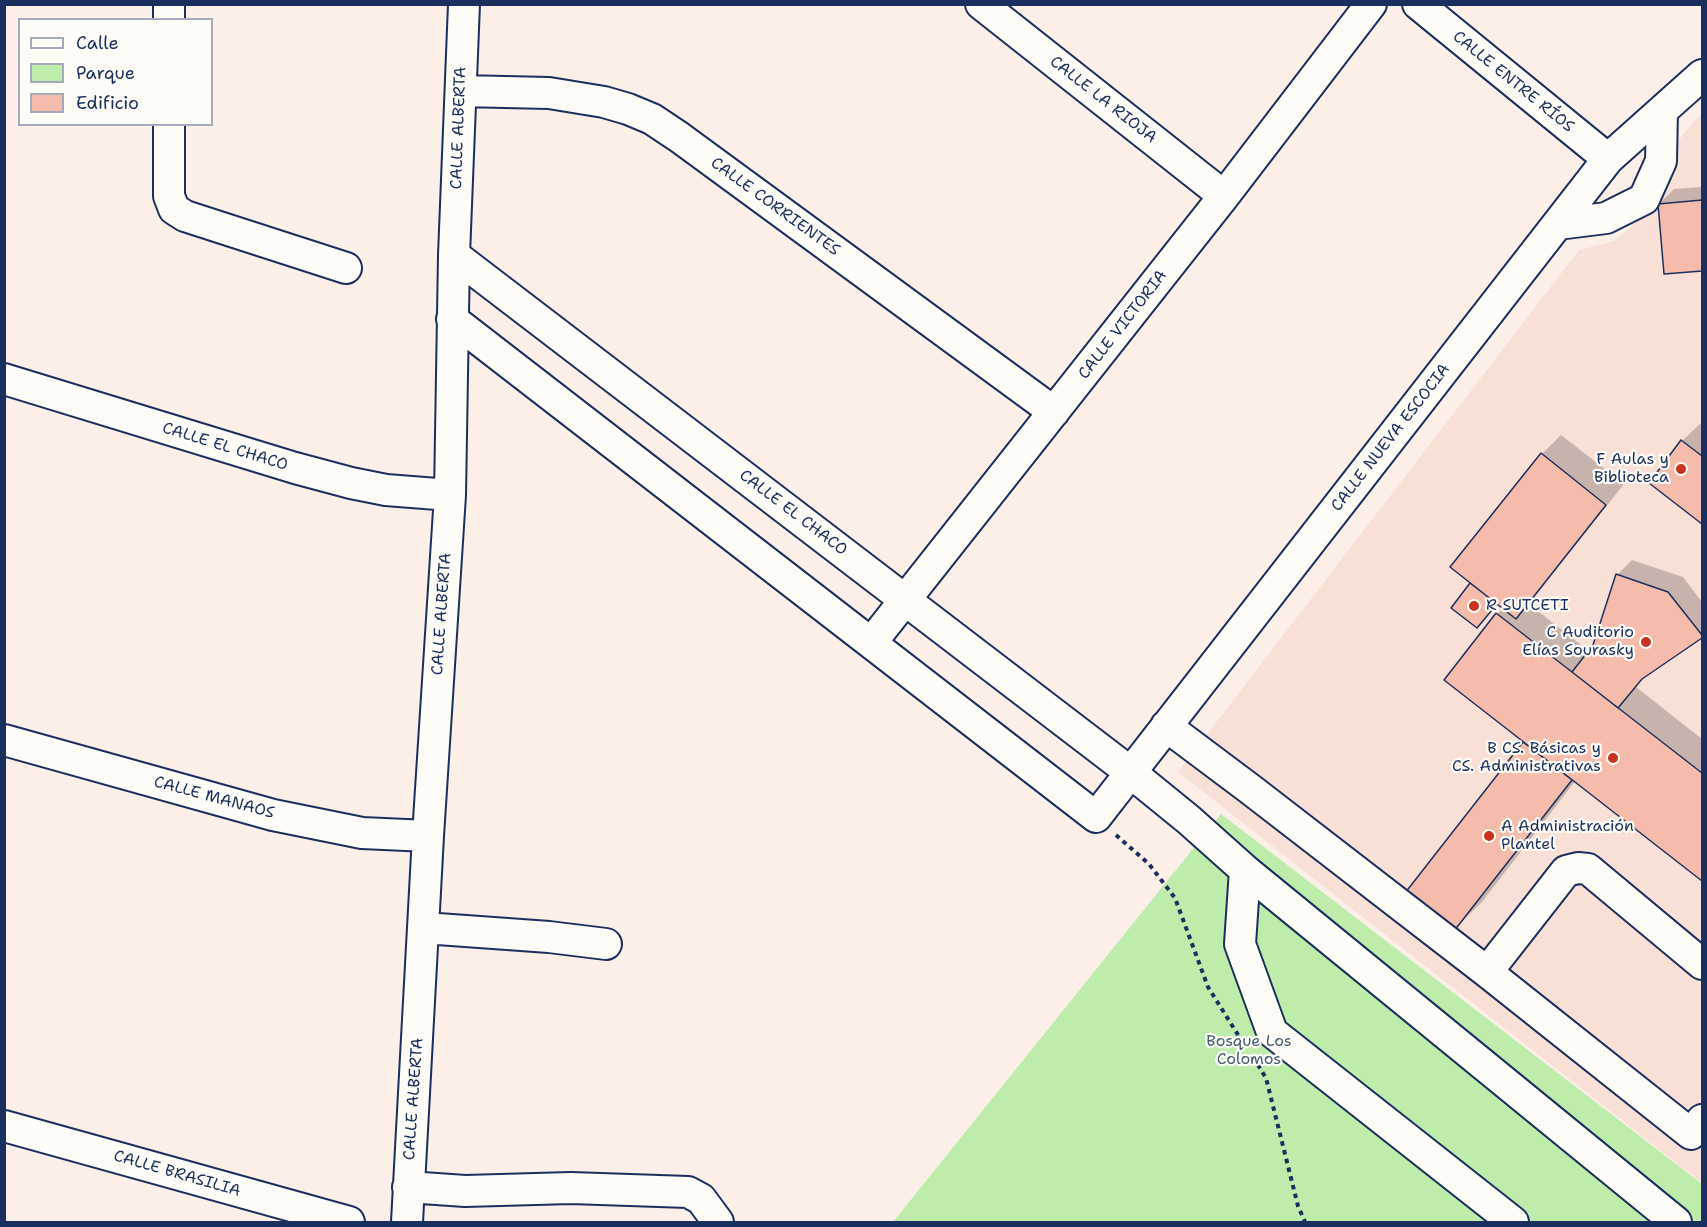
<!DOCTYPE html>
<meta charset="utf-8">
<style>
body{margin:0}
#map{position:relative;width:1707px;height:1227px;overflow:hidden;background:#fbefe8;font-family:"Shantell Sans",sans-serif}
canvas{display:block}
.frame{position:absolute;inset:0;border:6px solid #1b2f5e;pointer-events:none}
.legend{position:absolute;left:18px;top:18px;width:195px;height:108px;box-sizing:border-box;background:#fdfcf7;border:2px solid #a3aaba;margin:0;padding:8px 10px;list-style:none;font-size:18px;color:#1b2f5e}
.legend li{display:flex;align-items:center;gap:12px;height:30px}
.legend b{width:30px;border:2px solid #a3aaba}
</style>
<div id="map">
<canvas width="1707" height="1227"></canvas>
<div class="frame"></div>
<ul class="legend">
<li><b style="height:8px;background:#fdfcf7"></b>Calle</li>
<li><b style="height:16px;background:#beedab"></b>Parque</li>
<li><b style="height:16px;background:#f5bcab"></b>Edificio</li>
</ul>
</div>
<script>
const c = document.querySelector('canvas').getContext('2d');
c.lineJoin = 'round';
function fill(path, color) {
  c.fillStyle = color;
  c.fill(path, 'evenodd');
}
function poly(rows) {
  const path = new Path2D();
  for (const r of rows) {
    path.moveTo(r[0], r[1]);
    for (let i = 2; i < r.length; i += 2) path.lineTo(r[i], r[i + 1]);
  }
  return path;
}
function strokePath(path, color, width, dash) {
  c.strokeStyle = color;
  c.lineWidth = width;
  c.lineCap = dash ? 'butt' : 'round';
  c.setLineDash(dash || []);
  c.stroke(path);
}
function drawText(font, color, halo, rows, align = 'center') {
  c.font = font + ' "Shantell Sans",sans-serif';
  c.lineWidth = 4.5;
  c.setLineDash([]);
  c.textBaseline = 'middle';
  c.strokeStyle = halo;
  c.fillStyle = color;
  for (const [text, x, y, turn = 0] of rows) {
    c.save();
    c.translate(x, y);
    c.rotate((+turn || 0) * Math.PI / 180);
    c.textAlign = isNaN(turn) ? turn : align;
    if (halo) c.strokeText(text, 0, 0);
    c.fillText(text, 0, 0);
    c.restore();
  }
}
fill(poly([
 [1702,114,1702,1183,1178,772,1579,250,1614,241,1658,204,1675,171,1675,145,1693,122]
]), '#f9e0d6');
fill(poly([
 [1221,814,1702,1184,1702,1222,893,1222]
]), '#beedab');
fill(poly([
 [1702,187,1702,270,1665,273,1659,204,1674,189],
 [1702,422,1702,522,1651,483,1682,441],
 [1561,435,1624,484,1529,604,1590,652,1595,645,1617,575,1632,560,1683,577,1702,602,1702,637,1647,673,1636,687,1702,739,1702,878,1576,780,1482,902,1454,929,1407,893,1526,741,1497,614,1504,608,1498,603,1477,626,1453,608,1472,583,1542,454]
]), '#0003');
const building = poly([
 [1702,200,1702,271,1664,274,1658,204,1702,200],
 [1681,440,1702,456,1702,524,1649,483,1681,440],
 [1541,453,1606,505,1516,619,1450,567,1541,453],
 [1616,574,1668,592,1702,635,1702,638,1642,679,1618,708,1572,672,1593,645,1616,574],
 [1470,583,1497,604,1477,628,1451,608,1470,583],
 [1496,613,1702,773,1702,881,1444,680,1496,613],
 [1523,742,1572,780,1454,931,1405,893,1523,742]
]);
fill(building, '#f5bcab');
strokePath(building, '#1b2f5e', 1.5);
const minor = poly([
 [169,4,169,20],
 [981,4,1224,196],
 [1418,4,1608,159],
 [461,91,549,93,604,102,628,109,652,119,679,137,1054,412],
 [169,124,169,196,174,209,185,216,346,268],
 [1558,224,1606,218,1644,199,1661,161,1662,111],
 [454,255,1130,772,1189,820,1245,870,1676,1222],
 [452,319,1096,817,1608,159,1702,75],
 [4,379,295,468,351,483,386,490,450,495],
 [871,643,1224,196,1371,4],
 [1166,726,1250,789,1487,972,1691,1134,1702,1120],
 [4,740,273,815,362,833,428,836],
 [1245,870,1240,944,1272,1032,1513,1222],
 [424,928,549,937,606,944],
 [1487,972,1566,871,1578,868,1588,869,1702,964],
 [4,1126,349,1222],
 [408,1187,465,1191,571,1188,688,1192,701,1199,718,1222],
 [407,1222,428,836,450,495,454,255,464,4]
]);
strokePath(minor, '#1b2f5e', 34);
strokePath(poly([
 [1116,835,1149,864,1175,898,1208,987,1240,1038],
 [1253,1057,1266,1078,1298,1206,1305,1222]
]), '#1b2f5e', 4, [4.5, 4.5]);
strokePath(minor, '#fdfcf7', 30);
for (const [x, y, r, color] of [
 [1681,469,6,"#c8321e"],
 [1474,606,6,"#c8321e"],
 [1646,642,6,"#c8321e"],
 [1613,758,6,"#c8321e"],
 [1489,836,6,"#c8321e"]
]) {
  const dot = new Path2D();
  dot.arc(x, y, r, 0, 2 * Math.PI);
  c.fillStyle = color;
  c.fill(dot);
  strokePath(dot, '#fdfcf7', 2);
}
drawText('16px', '#1b2f5e', '#fdfcf7', [
 ["CALLE ENTRE RÍOS",1513,82,39],
 ["CALLE LA RIOJA",1103,100,38],
 ["CALLE ALBERTA",459,128,-88],
 ["CALLE CORRIENTES",775,207,36],
 ["CALLE VICTORIA",1123,325,-52],
 ["CALLE NUEVA ESCOCIA",1391,438,-52],
 ["CALLE EL CHACO",225,447,17],
 ["CALLE EL CHACO",793,513,37],
 ["CALLE ALBERTA",442,614,-86],
 ["CALLE MANAOS",214,798,15],
 ["CALLE ALBERTA",414,1099,-86],
 ["CALLE BRASILIA",177,1174,16]
]);
drawText('16px', '#1b2f5e', '#fdfcf7', [
 ["F Aulas y",1669,460],
 ["Biblioteca",1669,478],
 ["R SUTCETI",1486,606,"left"],
 ["C Auditorio",1634,633],
 ["Elías Sourasky",1634,651],
 ["B CS. Básicas y",1601,749],
 ["CS. Administrativas",1601,767],
 ["A Administración",1501,827,"left"],
 ["Plantel",1501,845,"left"]
], 'right');
drawText('16px', '#445e71', '#fdfcf7', [
 ["Bosque Los",1249,1042],
 ["Colomos",1249,1060]
]);
</script>
